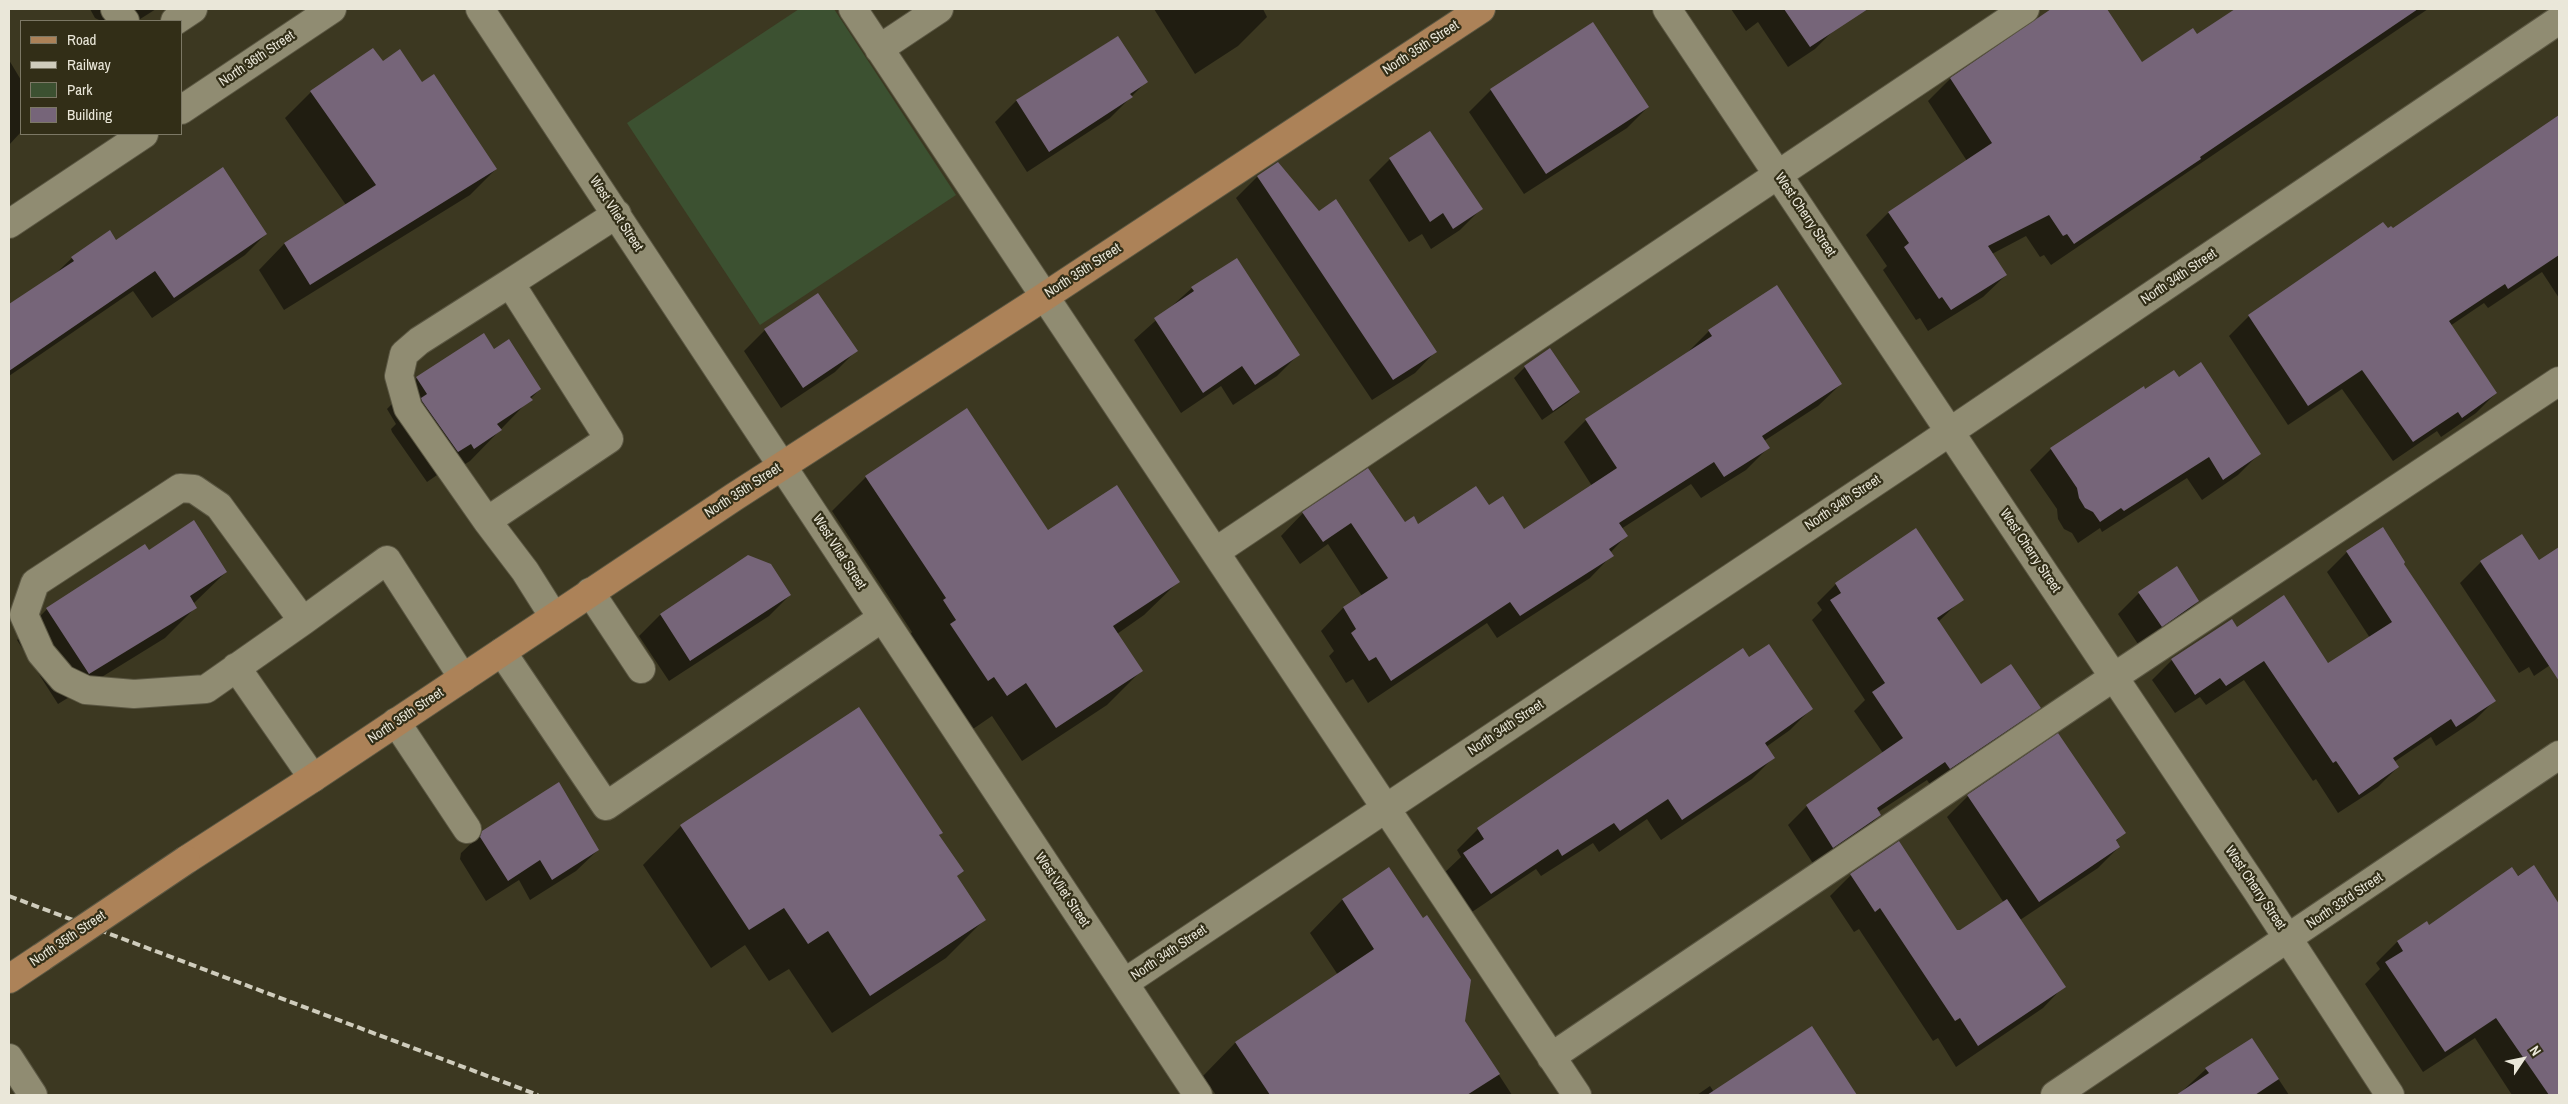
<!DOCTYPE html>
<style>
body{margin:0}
#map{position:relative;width:2568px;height:1104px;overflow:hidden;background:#3c3821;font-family:"Archivo Narrow",sans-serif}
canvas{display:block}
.frame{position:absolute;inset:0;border:10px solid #eae7d9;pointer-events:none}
.legend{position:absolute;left:20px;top:20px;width:162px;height:115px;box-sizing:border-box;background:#322e17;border:1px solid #7c7865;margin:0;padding:6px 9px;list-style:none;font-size:15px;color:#eae7d9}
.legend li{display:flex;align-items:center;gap:10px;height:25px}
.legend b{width:25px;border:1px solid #7c7865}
.north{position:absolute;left:2498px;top:1034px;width:50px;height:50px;-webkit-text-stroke:4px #322e17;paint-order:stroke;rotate:56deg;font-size:14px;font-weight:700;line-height:20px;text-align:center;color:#eae7d9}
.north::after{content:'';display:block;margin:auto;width:18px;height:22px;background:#eae7d9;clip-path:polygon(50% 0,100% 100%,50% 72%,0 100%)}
</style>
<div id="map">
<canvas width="2568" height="1104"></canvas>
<div class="frame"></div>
<ul class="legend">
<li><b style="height:6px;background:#ac8258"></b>Road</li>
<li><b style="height:6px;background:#cfccbc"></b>Railway</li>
<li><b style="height:14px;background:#3c5131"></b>Park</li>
<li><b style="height:14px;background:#766579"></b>Building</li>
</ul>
<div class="north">N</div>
</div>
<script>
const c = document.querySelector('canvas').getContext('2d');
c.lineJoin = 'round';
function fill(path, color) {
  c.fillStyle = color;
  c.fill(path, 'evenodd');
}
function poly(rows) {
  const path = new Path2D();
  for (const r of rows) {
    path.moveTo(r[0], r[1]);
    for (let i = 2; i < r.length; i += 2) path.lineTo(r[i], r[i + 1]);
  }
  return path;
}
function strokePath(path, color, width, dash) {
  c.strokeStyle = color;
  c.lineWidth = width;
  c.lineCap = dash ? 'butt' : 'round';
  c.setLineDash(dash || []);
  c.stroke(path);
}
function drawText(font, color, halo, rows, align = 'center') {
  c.font = font + ' "Archivo Narrow",sans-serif';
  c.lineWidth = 4.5;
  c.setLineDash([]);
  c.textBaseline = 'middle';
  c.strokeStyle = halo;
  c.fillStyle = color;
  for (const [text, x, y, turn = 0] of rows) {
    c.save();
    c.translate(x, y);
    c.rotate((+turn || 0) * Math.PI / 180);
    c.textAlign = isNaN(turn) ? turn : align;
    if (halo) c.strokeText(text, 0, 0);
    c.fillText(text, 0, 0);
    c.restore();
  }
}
fill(poly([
 [799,9,834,9,956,195,760,325,627,123]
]), '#3c5131');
fill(poly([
 [90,9,156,9,137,21,101,21,95,18],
 [1154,9,1263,9,1267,17,1238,46,1195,74],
 [1731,9,1842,9,1829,18,1836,28,1815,49,1788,67,1758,22,1746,31],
 [2063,9,2105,9,2141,64,2197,36,2237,9,2428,9,2051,265,2044,255,2040,257,2026,236,1992,254,2006,275,1983,297,1928,331,1920,318,1916,320,1883,270,1887,266,1866,235,1888,213,1967,161,1928,101,1950,79,2039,18,2042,23],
 [1592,23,1648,107,1627,128,1524,194,1469,112,1491,90],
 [1117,37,1146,82,1110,118,1027,172,995,122,1016,101],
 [9,60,21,80,21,132,9,145],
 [382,63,422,84,496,169,470,195,284,310,259,270,284,244,346,205,285,118,311,92],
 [2559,117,2559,298,2542,272,2488,308,2484,303,2450,326,2496,393,2476,413,2441,437,2437,431,2393,461,2342,389,2288,425,2229,336,2249,316,2387,230,2392,230],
 [1390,159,1481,209,1460,230,1431,249,1422,234,1409,242,1369,180],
 [1257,177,1436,351,1415,373,1372,400,1236,198],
 [266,234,245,255,152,318,133,291,9,376,9,306,51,278,72,258,115,241],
 [1776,287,1841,384,1818,406,1764,441,1768,448,1746,470,1701,498,1691,484,1621,529,1626,536,1610,553,1612,555,1590,578,1497,638,1487,623,1368,703,1353,679,1346,683,1329,656,1334,651,1321,631,1343,608,1362,596,1328,544,1300,564,1281,536,1303,513,1418,525,1489,507,1524,531,1592,486,1564,442,1586,420,1686,354,1709,331],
 [1192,288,1298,355,1277,376,1233,405,1221,386,1181,413,1134,340],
 [765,330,856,351,835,372,781,408,744,351],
 [1550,350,1579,392,1568,402,1542,420,1514,378,1525,367],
 [493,351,540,389,470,461,443,478,440,473,427,482,392,432,391,429,396,424,387,409,417,378],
 [2145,390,2259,454,2238,475,2202,500,2187,478,2102,532,2100,528,2078,543,2072,533,2064,529,2058,519,2057,509,2030,470,2051,449],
 [866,477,1048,532,1178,582,1144,615,1117,634,1141,671,1107,705,1022,761,992,716,973,729,960,710,954,714,910,635,912,632,832,511],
 [2382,529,2402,564,2494,701,2475,720,2436,746,2431,737,2394,762,2398,767,2378,787,2338,813,2316,779,2313,781,2244,680,2206,705,2200,697,2175,713,2152,680,2172,660,2237,629,2328,665,2370,638,2327,572,2347,552],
 [1916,530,1962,599,1938,622,1981,686,2039,707,2021,726,1931,786,1927,780,1878,812,1880,815,1861,833,1814,865,1788,825,1807,806,1883,753,1854,711,1865,700,1812,620,1822,610,1817,603,1836,584],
 [2521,535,2539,562,2559,548,2559,659,2534,676,2529,667,2519,673,2460,583,2481,562],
 [148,551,226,572,193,604,196,607,165,638,58,704,17,640,47,609],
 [748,557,790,595,769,616,669,681,639,636,660,615],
 [2139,593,2198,601,2177,622,2140,647,2118,614],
 [1742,650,1749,659,1811,709,1790,730,1766,747,1773,758,1752,779,1661,840,1647,819,1599,852,1593,843,1541,876,1536,869,1469,914,1442,875,1461,857,1457,850,1478,829],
 [859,709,941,833,939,836,962,871,956,877,984,920,946,958,832,1033,789,969,769,981,745,945,711,968,643,865,681,826],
 [1968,796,2124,833,2115,842,2119,847,2098,868,2020,920,2064,986,2043,1008,1956,1067,1938,1038,1933,1041,1859,929,1854,932,1830,896,1851,875,1956,931,1961,932,2004,903,1947,817],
 [483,832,598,850,576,871,530,900,519,880,486,901,460,859,461,853],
 [2533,867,2559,906,2559,1095,2512,1095,2475,1038,2423,1072,2365,984,2380,969,2376,963,2397,942,2426,923,2429,926],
 [1388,869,1464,1021,1512,1095,1216,1095,1203,1076,1235,1043,1338,975,1310,933,1342,900],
 [1811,1028,1856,1095,1697,1095,1710,1086,1714,1092],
 [2252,1039,2289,1095,2178,1095,2206,1069]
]), '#0007');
fill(poly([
 [1784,9,1868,9,1810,47],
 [2051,9,2107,9,2142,62,2193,28,2197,34,2235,9,2418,9,2200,157,2201,159,2074,244,2067,234,2063,236,2049,215,1988,246,2007,275,1951,310,1942,297,1939,299,1904,247,1909,243,1888,212,1992,143,1950,78],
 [1593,22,1649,107,1546,174,1490,89],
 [1118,36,1148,82,1130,94,1133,97,1049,152,1016,100],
 [373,48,383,61,400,49,422,82,434,74,497,169,310,285,284,243,376,185,310,91],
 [2559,115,2559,255,2508,289,2505,284,2449,321,2497,393,2462,418,2458,412,2413,442,2362,370,2308,406,2248,315,2383,222,2388,228,2391,226,2393,228],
 [1430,131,1483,209,1453,229,1443,213,1430,222,1389,158],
 [1278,162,1319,211,1336,199,1437,352,1393,380,1257,176],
 [223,167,267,234,174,298,155,271,9,371,9,304,74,261,71,257,110,230,116,240],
 [1237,258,1300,355,1255,385,1242,366,1203,393,1154,318,1194,291,1191,287],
 [1777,285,1842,384,1762,436,1770,448,1724,477,1714,462,1619,523,1628,536,1609,549,1614,556,1520,616,1510,602,1391,681,1376,657,1369,661,1351,633,1356,629,1343,607,1388,578,1351,523,1323,542,1302,512,1368,468,1405,522,1414,516,1418,524,1476,486,1489,505,1503,496,1524,529,1617,468,1585,419,1712,336,1708,330],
 [818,293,858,351,803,388,764,329],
 [484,333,494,349,509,339,541,389,530,397,533,400,497,424,502,430,474,449,471,444,458,452,422,401,421,398,427,394,416,377],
 [1550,348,1580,392,1553,411,1524,366],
 [2201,362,2261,454,2223,480,2209,457,2124,511,2121,508,2100,522,2093,512,2085,508,2079,498,2077,488,2050,448,2144,386,2145,389,2174,370,2179,377],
 [967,408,1048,530,1117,485,1180,582,1113,626,1143,671,1056,728,1026,683,1007,696,994,677,988,681,950,624,956,620,943,600,946,598,865,476],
 [194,520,227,572,190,596,197,608,89,674,46,608,145,544,149,550],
 [2383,527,2405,562,2404,564,2496,701,2456,727,2451,719,2393,758,2399,767,2359,795,2336,761,2333,763,2264,661,2226,686,2220,678,2195,695,2171,659,2232,619,2237,627,2284,595,2328,663,2392,622,2346,551],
 [1916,528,1964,600,1937,618,1981,684,2011,664,2041,708,1950,769,1945,762,1877,808,1881,815,1833,848,1806,805,1903,738,1872,692,1885,683,1830,600,1841,593,1835,583],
 [2522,534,2539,560,2559,547,2559,681,2480,561],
 [748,555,771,564,791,595,690,661,660,614],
 [2177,566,2199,601,2162,627,2138,592],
 [1769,644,1813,709,1765,743,1775,758,1682,820,1668,799,1620,831,1614,823,1562,856,1558,849,1491,894,1463,853,1484,839,1477,828,1743,648,1749,657],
 [859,707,943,833,939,835,964,871,957,876,986,920,870,996,828,931,808,944,784,908,749,930,680,825],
 [2058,733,2126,833,2116,840,2120,847,2039,902,1967,795],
 [559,782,599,850,552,880,540,860,508,881,480,837,482,831],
 [1899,841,1957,930,1960,930,2007,899,2066,987,1978,1046,1960,1018,1955,1021,1880,908,1875,912,1850,874],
 [2534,865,2559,904,2559,1095,2549,1095,2496,1018,2445,1052,2385,962,2403,951,2397,941,2427,921,2429,925,2512,867,2518,876],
 [1389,867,1423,918,1427,915,1471,980,1465,1021,1500,1074,1467,1095,1270,1095,1235,1042,1374,949,1342,899],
 [1812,1026,1857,1095,1707,1095],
 [2252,1038,2279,1079,2255,1095,2176,1095,2209,1073,2205,1068]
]), '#766579');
const minor = poly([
 [115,9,125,21],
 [480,9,1198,1095],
 [853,9,1577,1095],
 [1667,9,2257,891,2390,1095],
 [175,21,193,9],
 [879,49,939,9],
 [181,110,332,9],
 [9,224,144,134],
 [487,521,408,408,399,376,404,354,419,341,510,283],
 [1215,552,2025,9],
 [590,592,641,669],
 [554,617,525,571,487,521,609,439,510,283,617,214],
 [303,621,219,506,194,489,180,488,35,583,24,615,41,653,63,679,86,690,134,694,206,689,303,621,387,560,463,678],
 [502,652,606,806,882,618],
 [236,667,313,778],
 [396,722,467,829],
 [1124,983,1911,458,2559,20],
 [1551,1057,2114,677,2559,381],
 [9,1058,33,1095],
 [2055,1095,2559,755]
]);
const major = poly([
 [186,860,313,778,734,497,1044,297,1481,9],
 [9,979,42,957]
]);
strokePath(minor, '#5b5743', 30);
strokePath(major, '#5b5743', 30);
strokePath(minor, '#908c72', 28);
strokePath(major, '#ac8258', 28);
strokePath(poly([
 [9,896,538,1095]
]), '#cfccbc', 4, [8, 4]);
const majorBridge = poly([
 [42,957,186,860]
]);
strokePath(majorBridge, '#5b5743', 30, []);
strokePath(majorBridge, '#ac8258', 28);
drawText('14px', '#eae7d9', '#322e17', [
 ["North 35th Street",1421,48,-33],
 ["North 36th Street",257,59,-34],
 ["West Vliet Street",616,214,57],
 ["West Cherry Street",1805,215,56],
 ["North 35th Street",1083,271,-33],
 ["North 34th Street",2179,277,-34],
 ["North 35th Street",743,491,-33],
 ["North 34th Street",1843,503,-34],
 ["West Cherry Street",2030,551,56],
 ["West Vliet Street",839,552,57],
 ["North 35th Street",406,716,-34],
 ["North 34th Street",1506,728,-34],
 ["West Cherry Street",2255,888,56],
 ["West Vliet Street",1062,890,56],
 ["North 33rd Street",2345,901,-34],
 ["North 35th Street",68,939,-34],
 ["North 34th Street",1169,953,-34]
]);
</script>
